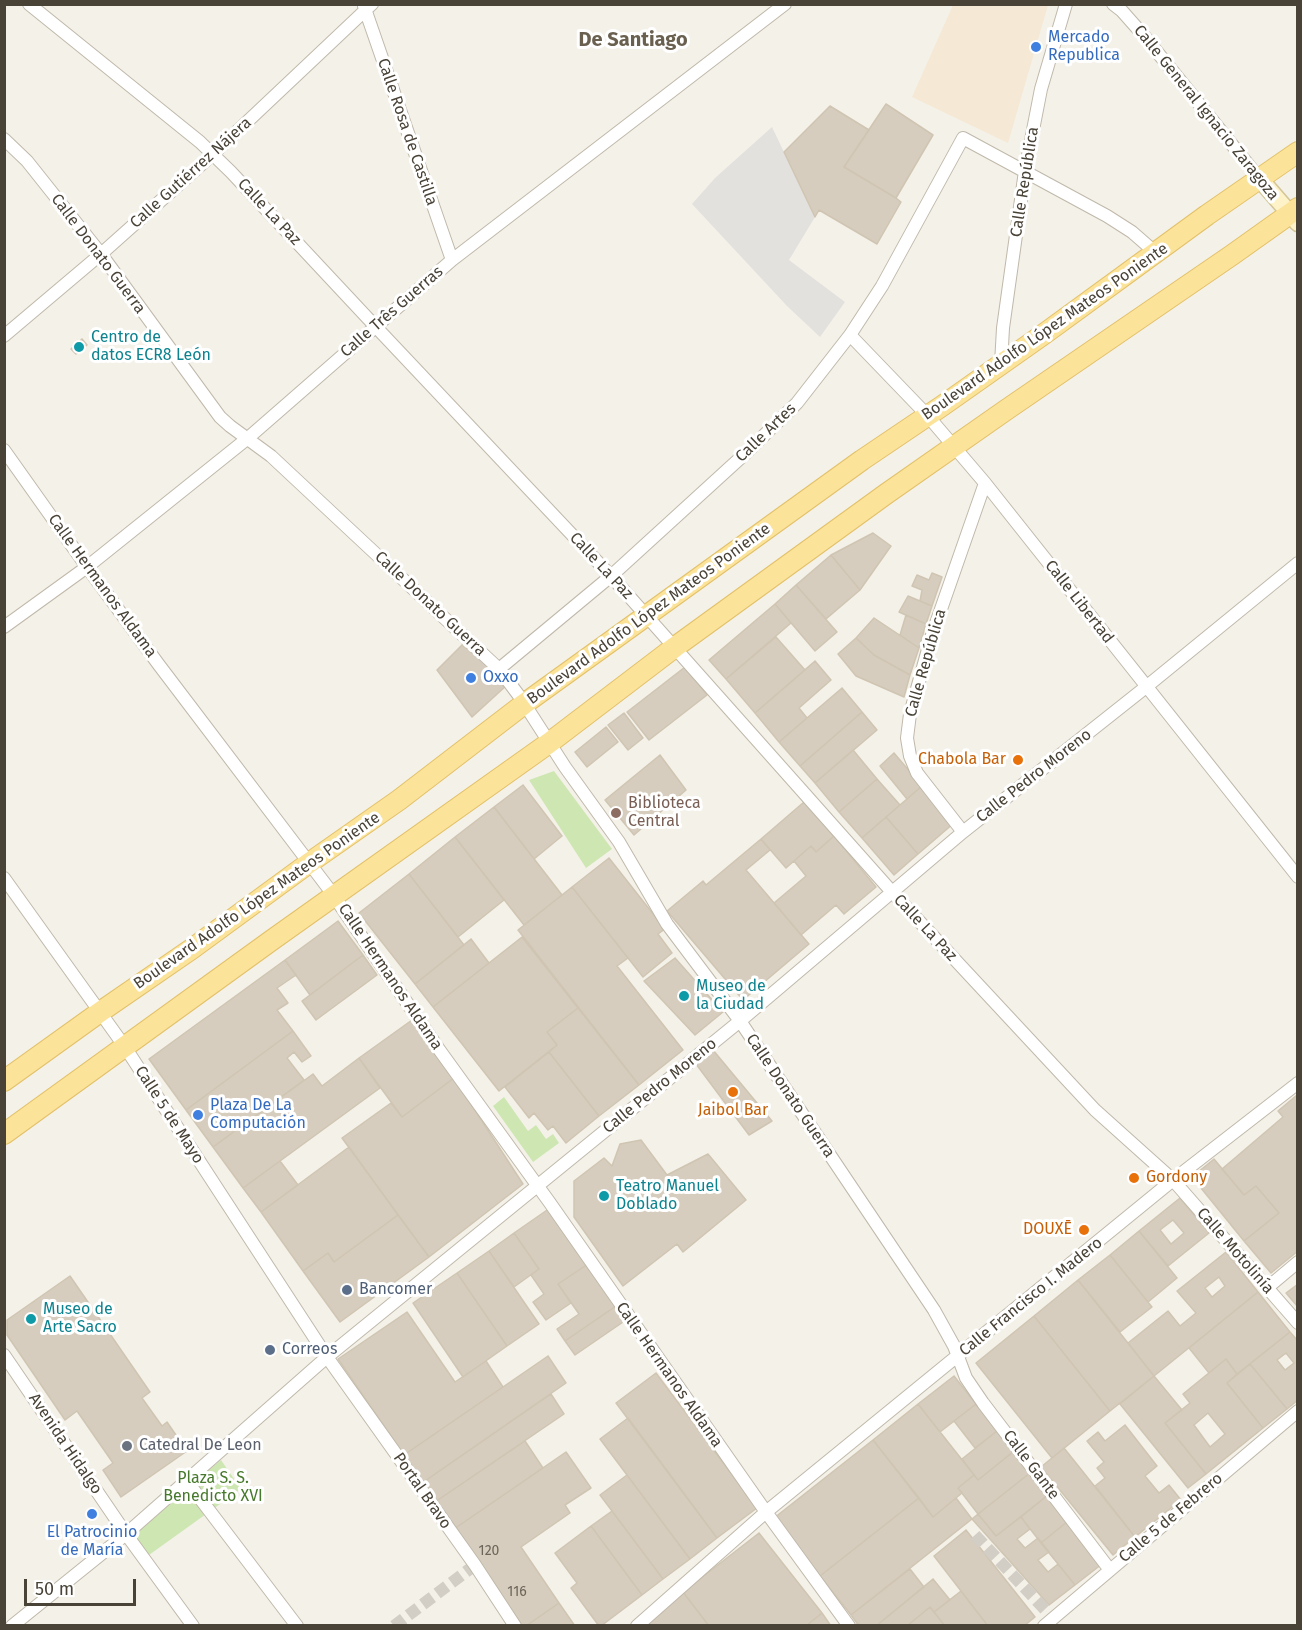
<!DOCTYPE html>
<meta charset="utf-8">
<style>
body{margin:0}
#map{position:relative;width:1302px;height:1630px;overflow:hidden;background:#f4f1e9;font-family:"Fira Sans",sans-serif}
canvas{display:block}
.frame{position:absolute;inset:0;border:6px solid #484237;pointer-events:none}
.scale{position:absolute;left:24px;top:1579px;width:112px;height:27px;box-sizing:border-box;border:3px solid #484237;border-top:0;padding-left:8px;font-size:18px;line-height:21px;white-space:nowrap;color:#484237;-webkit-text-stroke:4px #fff;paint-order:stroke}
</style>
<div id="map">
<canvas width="1302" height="1630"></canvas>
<div class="frame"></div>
<div class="scale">50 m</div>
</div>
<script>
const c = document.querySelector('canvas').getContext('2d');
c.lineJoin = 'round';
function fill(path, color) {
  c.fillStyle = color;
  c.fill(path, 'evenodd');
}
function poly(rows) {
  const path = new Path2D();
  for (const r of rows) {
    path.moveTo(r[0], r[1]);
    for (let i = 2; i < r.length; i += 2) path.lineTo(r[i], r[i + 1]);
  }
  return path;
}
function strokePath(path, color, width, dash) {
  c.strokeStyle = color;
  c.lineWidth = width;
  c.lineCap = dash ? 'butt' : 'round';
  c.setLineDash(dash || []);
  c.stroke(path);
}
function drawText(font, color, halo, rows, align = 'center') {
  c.font = font + ' "Fira Sans",sans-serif';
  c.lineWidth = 6;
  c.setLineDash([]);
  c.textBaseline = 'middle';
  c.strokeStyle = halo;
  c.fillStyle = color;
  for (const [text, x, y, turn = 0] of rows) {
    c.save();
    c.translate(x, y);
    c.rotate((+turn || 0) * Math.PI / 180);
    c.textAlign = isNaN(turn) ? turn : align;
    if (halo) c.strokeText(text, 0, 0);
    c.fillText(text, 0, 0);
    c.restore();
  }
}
fill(poly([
 [953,5,1048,5,1008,143,912,97]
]), '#f5e8d5');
fill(poly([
 [554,771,612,849,586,868,529,780],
 [504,1097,528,1131,536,1125,546,1139,553,1134,559,1143,533,1162,493,1106],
 [221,1460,241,1489,149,1555,132,1532]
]), '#cee7b2');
fill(poly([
 [772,127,815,217,789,260,845,302,820,337,787,306,692,204,715,178]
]), '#e3e1dd');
const building = poly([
 [886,104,933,135,896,198,844,167,886,104],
 [830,106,869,130,844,167,896,198,901,202,877,244,819,210,815,217,784,152,830,106],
 [82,339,87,345,76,354,71,349,82,339],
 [873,533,891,546,860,590,831,555,873,533],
 [831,555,860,590,826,619,796,585,831,555],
 [932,573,942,577,932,606,920,601,922,590,912,586,917,575,929,580,932,573],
 [796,585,837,632,815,651,775,604,796,585],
 [908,596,932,606,926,624,899,612,908,596],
 [775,604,791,623,726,679,709,660,775,604],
 [906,615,926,624,919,648,900,635,906,615],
 [874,618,919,648,910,675,874,655,856,638,874,618],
 [776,637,805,670,755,713,726,679,776,637],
 [856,638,874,655,910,675,904,697,856,676,838,654,856,638],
 [462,645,487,665,507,685,472,717,437,670,462,645],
 [815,661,831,680,799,708,807,718,779,742,755,713,815,661],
 [685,667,707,695,649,740,627,712,685,667],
 [842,688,862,712,800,766,779,742,842,688],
 [862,712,877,730,815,783,800,766,862,712],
 [624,713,643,738,628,750,608,725,624,713],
 [606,727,618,742,587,767,575,752,606,727],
 [853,750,877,779,839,812,815,783,853,750],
 [894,753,922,786,907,799,880,766,894,753],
 [660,755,686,790,634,835,605,800,660,755],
 [877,779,900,805,862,838,839,812,877,779],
 [523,785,562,836,534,859,494,807,523,785],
 [922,786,954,823,918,854,886,817,922,786],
 [804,802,834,836,816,852,811,846,786,868,761,839,804,802],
 [494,807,562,895,524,925,455,837,494,807],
 [886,817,918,854,894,875,862,838,886,817],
 [834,836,876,887,844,914,836,905,801,935,774,903,806,876,794,861,811,846,816,852,834,836],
 [455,837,504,900,458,937,409,874,455,837],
 [761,839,770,850,746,870,809,944,743,1000,667,911,703,881,706,885,761,839],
 [609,858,665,929,658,934,672,953,643,977,572,887,609,858],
 [409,874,464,945,415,984,359,913,409,874],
 [572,887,628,958,617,966,683,1050,639,1085,518,930,572,887],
 [338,921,363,955,310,995,285,960,338,921],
 [522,937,578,1008,547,1032,557,1045,499,1091,433,1007,522,937],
 [471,939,489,963,433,1007,415,984,471,939],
 [363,955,377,975,316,1020,302,1001,363,955],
 [675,958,723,1012,695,1035,644,981,675,958],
 [285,960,296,975,277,988,288,1003,277,1010,293,1031,186,1110,149,1059,285,960],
 [578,1008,639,1085,599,1116,549,1052,557,1045,547,1032,578,1008],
 [412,1020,454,1078,402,1117,359,1058,412,1020],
 [293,1031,311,1056,302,1062,294,1052,287,1058,304,1080,213,1147,186,1110,293,1031],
 [713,1050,772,1121,749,1135,696,1064,713,1050],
 [549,1052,599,1116,566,1143,553,1126,548,1130,534,1113,529,1118,505,1087,549,1052],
 [359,1058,380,1088,243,1188,213,1147,313,1074,322,1086,359,1058],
 [454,1078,523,1184,429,1257,342,1138,391,1103,402,1117,454,1078],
 [1297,1095,1298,1251,1271,1273,1244,1241,1279,1213,1256,1186,1244,1195,1222,1169,1283,1117,1278,1111,1297,1095],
 [641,1140,667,1175,708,1154,746,1200,683,1252,677,1244,623,1286,574,1217,574,1181,604,1158,612,1166,620,1144,641,1140],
 [349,1147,398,1215,334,1262,328,1253,303,1271,261,1212,349,1147],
 [1214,1159,1244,1195,1256,1186,1279,1213,1244,1241,1192,1177,1214,1159],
 [280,1161,298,1185,261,1212,243,1188,280,1161],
 [1180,1198,1209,1233,1168,1266,1139,1231,1180,1198],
 [1173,1220,1184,1233,1171,1244,1160,1230,1173,1220],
 [550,1208,588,1264,558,1284,571,1303,546,1320,533,1302,544,1294,531,1275,539,1269,514,1233,550,1208],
 [398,1215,429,1257,340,1322,303,1271,328,1253,334,1262,398,1215],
 [1139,1231,1177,1278,1148,1302,1110,1255,1139,1231],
 [514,1233,539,1269,514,1287,489,1251,514,1233],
 [489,1251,539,1324,507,1346,457,1273,489,1251],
 [1226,1252,1258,1292,1154,1376,1128,1343,1168,1311,1180,1326,1196,1313,1177,1291,1226,1252],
 [1219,1277,1225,1286,1212,1297,1205,1288,1219,1277],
 [1110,1255,1152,1307,1120,1332,1078,1280,1110,1255],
 [588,1264,616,1306,565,1341,557,1329,579,1314,558,1284,588,1264],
 [457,1273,507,1346,463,1377,413,1303,457,1273],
 [70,1276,150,1392,142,1398,162,1426,167,1422,187,1451,121,1497,103,1470,113,1463,77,1411,65,1420,7,1335,7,1320,70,1276],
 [1078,1280,1154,1376,1110,1411,1034,1316,1078,1280],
 [1298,1284,1298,1307,1286,1293,1298,1284],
 [1258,1292,1290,1332,1237,1374,1226,1359,1209,1373,1189,1348,1258,1292],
 [616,1306,626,1320,575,1355,565,1341,616,1306],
 [407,1312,455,1382,486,1361,503,1387,404,1455,338,1359,407,1312],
 [1034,1316,1110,1411,1052,1458,976,1363,1034,1316],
 [1290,1332,1298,1341,1298,1400,1287,1409,1250,1364,1290,1332],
 [1286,1353,1294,1363,1285,1370,1277,1360,1286,1353],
 [548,1356,566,1383,422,1483,404,1455,548,1356],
 [1226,1359,1237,1374,1227,1383,1263,1428,1206,1474,1165,1423,1190,1403,1183,1394,1226,1359],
 [1208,1413,1225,1434,1210,1447,1194,1425,1208,1413],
 [1250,1364,1287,1409,1263,1428,1227,1383,1250,1364],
 [656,1373,757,1508,717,1538,616,1403,656,1373],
 [954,1376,976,1404,940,1432,918,1404,954,1376],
 [1154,1376,1182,1410,1165,1423,1206,1474,1188,1488,1120,1404,1154,1376],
 [551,1394,564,1414,435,1502,422,1483,551,1394],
 [918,1404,974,1475,958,1488,962,1493,933,1517,873,1440,918,1404],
 [976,1404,997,1431,975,1448,954,1421,976,1404],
 [628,1418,717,1538,690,1559,600,1439,628,1418],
 [1125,1425,1157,1466,1145,1476,1159,1493,1169,1485,1181,1500,1135,1537,1095,1486,1105,1478,1097,1468,1104,1462,1087,1441,1098,1432,1105,1441,1125,1425],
 [997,1431,1013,1452,978,1480,962,1459,997,1431],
 [873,1440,919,1498,820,1576,774,1518,873,1440],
 [525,1441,543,1468,454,1529,435,1502,525,1441],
 [1064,1448,1135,1537,1113,1555,1041,1467,1064,1448],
 [566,1452,591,1488,565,1505,570,1513,521,1547,559,1603,526,1626,519,1626,454,1529,566,1452],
 [1013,1452,1030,1473,978,1514,958,1488,974,1475,978,1480,1013,1452],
 [1030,1473,1048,1495,996,1536,978,1514,1030,1473],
 [627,1475,690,1559,663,1579,600,1495,627,1475],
 [1048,1495,1068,1521,1041,1543,1021,1517,1048,1495],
 [919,1498,933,1517,956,1498,972,1519,851,1615,820,1576,919,1498],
 [612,1511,663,1579,642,1595,591,1526,612,1511],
 [978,1514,996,1536,1021,1517,1030,1529,1017,1539,1025,1548,1038,1538,1049,1552,1038,1560,1048,1572,1058,1564,1075,1585,1049,1605,972,1519,978,1514],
 [1068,1521,1102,1564,1075,1585,1041,1543,1068,1521],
 [591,1526,642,1595,601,1626,599,1626,571,1588,577,1583,555,1553,591,1526],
 [966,1530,1035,1617,1024,1626,988,1626,934,1556,966,1530],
 [759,1533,822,1613,806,1626,709,1626,683,1592,759,1533],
 [910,1569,924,1587,876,1626,859,1626,851,1615,910,1569],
 [933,1579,950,1600,934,1612,930,1607,907,1626,876,1626,933,1579],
 [961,1591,988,1626,945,1626,934,1612,961,1591],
 [683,1592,709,1626,643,1626,683,1592],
 [559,1603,575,1626,526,1626,559,1603],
 [930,1607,945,1626,907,1626,930,1607],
 [822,1613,831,1626,806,1626,822,1613]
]);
fill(building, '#d6cdbe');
strokePath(building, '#d0c5b2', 1.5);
strokePath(poly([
 [975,1535,1053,1618],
 [394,1626,475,1565]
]), '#d2cec5', 12, [12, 6]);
const street = poly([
 [29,4,200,142,231,172,375,326,611,576,892,892,1095,1110,1173,1180,1298,1323],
 [1113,4,1122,11,1145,37,1259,178],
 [364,6,452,260],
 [4,139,27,161,101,254,220,417,230,426,271,456,499,669,520,697,565,767,619,842,667,924,740,1021,934,1310,954,1346,966,1378,983,1403,1110,1570],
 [850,335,927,415,985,483,1298,877],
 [4,336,101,254,213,154,372,4],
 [1001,364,1003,328,1025,171,1041,89,1066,4],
 [4,450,87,567,159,665,329,889,438,1048,550,1203,766,1512,849,1626],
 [4,627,87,567,248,438,452,260,785,4],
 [499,669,611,576,748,451,797,403,850,335,882,286,963,138,1107,216,1132,232,1156,253],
 [963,832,917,773,910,756,907,738,910,714,932,635,985,483],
 [4,878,125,1047,327,1357,475,1565,515,1626],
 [1267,1288,1298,1262],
 [4,1355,126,1534,193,1626],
 [186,1480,297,1626],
 [12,1626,126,1534,327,1357,740,1021,963,832,1146,687,1298,563],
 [637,1626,766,1512,1173,1180,1298,1083],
 [1044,1626,1298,1411]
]);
const secondary = poly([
 [1259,178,1298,223]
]);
const primary = poly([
 [4,1081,100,1012,193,948,309,863,399,800,524,704,862,460,942,406,1044,334,1207,215,1298,152],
 [4,1134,272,940,549,743,675,647,886,494,1006,410,1232,255,1298,208]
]);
strokePath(street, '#c0b9ab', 14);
strokePath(secondary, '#d3c699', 19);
strokePath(primary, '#e2c169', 22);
strokePath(street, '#fff', 12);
strokePath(secondary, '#fef2c9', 16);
strokePath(primary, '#fce39a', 20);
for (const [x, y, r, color] of [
 [1036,47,6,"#3f7fe0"],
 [79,347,6,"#0f9aa8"],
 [471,678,6,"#3f7fe0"],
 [1018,760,6,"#e8710a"],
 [616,813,6,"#8d6e63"],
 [684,996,6,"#0f9aa8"],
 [733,1092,6,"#e8710a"],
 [198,1115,6,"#3f7fe0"],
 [1134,1178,6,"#e8710a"],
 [604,1196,6,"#0f9aa8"],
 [1084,1230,6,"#e8710a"],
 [347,1290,6,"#5c6f8a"],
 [31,1319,6,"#0f9aa8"],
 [270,1350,6,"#5c6f8a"],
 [127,1446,6,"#6b7280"],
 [92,1514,6,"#3f7fe0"]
]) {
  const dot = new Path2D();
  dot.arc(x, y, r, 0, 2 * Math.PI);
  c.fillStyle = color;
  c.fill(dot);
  strokePath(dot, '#fff', 2);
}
drawText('14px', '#6c6559', null, [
 ["120",489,1551],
 ["116",517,1592]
]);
drawText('16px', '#366cbe', '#fff', [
 ["Mercado",1048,38],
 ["Republica",1048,56],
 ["Oxxo",483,678],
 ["Plaza De La",210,1106],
 ["Computación",210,1124],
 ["El Patrocinio",92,1533,"center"],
 ["de María",92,1551,"center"]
], 'left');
drawText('16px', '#484237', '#fff', [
 ["Calle General Ignacio Zaragoza",1206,113,51],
 ["Calle Rosa de Castilla",407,132,71],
 ["Calle Gutiérrez Nájera",191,173,-42],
 ["Calle República",1025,182,-81],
 ["Calle La Paz",269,212,47],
 ["Calle Donato Guerra",98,254,53],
 ["Calle Três Guerras",392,312,-41],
 ["Boulevard Adolfo López Mateos Poniente",1045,332,-35],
 ["Calle Artes",766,433,-44],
 ["Calle La Paz",601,566,47],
 ["Calle Hermanos Aldama",102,586,54],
 ["Calle Libertad",1079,602,52],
 ["Calle Donato Guerra",430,604,43],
 ["Boulevard Adolfo López Mateos Poniente",649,614,-36],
 ["Calle República",926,663,-74],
 ["Calle Pedro Moreno",1034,776,-38],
 ["Boulevard Adolfo López Mateos Poniente",257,901,-35],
 ["Calle La Paz",925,928,47],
 ["Calle Hermanos Aldama",390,977,56],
 ["Calle Pedro Moreno",660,1086,-39],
 ["Calle Donato Guerra",790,1096,56],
 ["Calle 5 de Mayo",169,1115,57],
 ["Calle Motolinía",1235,1251,49],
 ["Calle Francisco I. Madero",1031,1297,-39],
 ["Calle Hermanos Aldama",669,1375,55],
 ["Avenida Hidalgo",65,1444,56],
 ["Calle Gante",1031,1465,53],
 ["Portal Bravo",422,1491,55],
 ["Calle 5 de Febrero",1171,1518,-40]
]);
drawText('16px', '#0d838f', '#fff', [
 ["Centro de",91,338],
 ["datos ECR8 León",91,356],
 ["Museo de",696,987],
 ["la Ciudad",696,1005],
 ["Teatro Manuel",616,1187],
 ["Doblado",616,1205],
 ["Museo de",43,1310],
 ["Arte Sacro",43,1328]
], 'left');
drawText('16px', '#c56008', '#fff', [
 ["Chabola Bar",1006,760],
 ["Jaibol Bar",733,1111,"center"],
 ["Gordony",1146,1178,"left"],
 ["DOUXĒ",1072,1230]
], 'right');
drawText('16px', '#785e54', '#fff', [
 ["Biblioteca",628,804],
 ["Central",628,822]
], 'left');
drawText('16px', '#4e5e75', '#fff', [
 ["Bancomer",359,1290],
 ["Correos",282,1350]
], 'left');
drawText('16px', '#5b616d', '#fff', [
 ["Catedral De Leon",139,1446]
], 'left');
drawText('16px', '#46792b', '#fff', [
 ["Plaza S. S.",213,1479],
 ["Benedicto XVI",213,1497]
]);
drawText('bold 20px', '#6a604f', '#fff', [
 ["De Santiago",633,40]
]);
</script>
